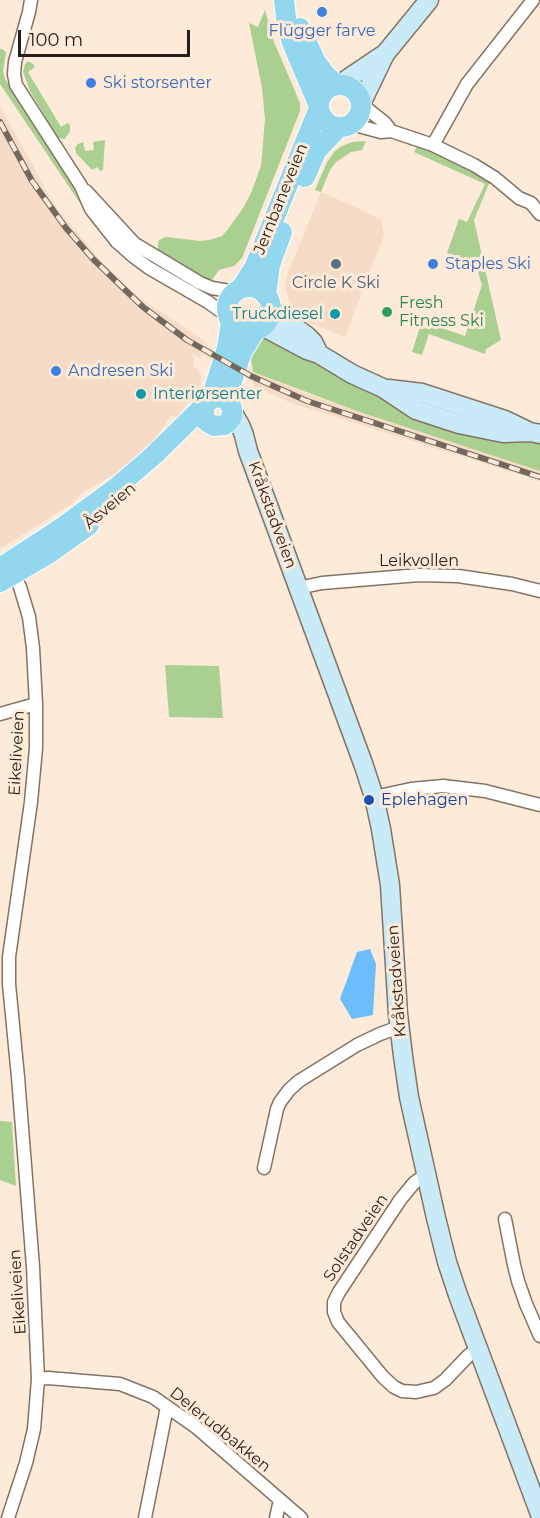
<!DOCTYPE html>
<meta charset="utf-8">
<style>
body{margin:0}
#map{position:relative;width:540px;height:1518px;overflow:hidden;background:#fdead9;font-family:Montserrat,sans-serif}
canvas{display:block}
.scale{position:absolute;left:18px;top:30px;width:172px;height:27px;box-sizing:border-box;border:3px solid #261f19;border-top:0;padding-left:8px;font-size:18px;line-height:21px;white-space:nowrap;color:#261f19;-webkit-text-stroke:4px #fdead9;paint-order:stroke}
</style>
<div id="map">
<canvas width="540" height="1518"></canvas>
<div class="scale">100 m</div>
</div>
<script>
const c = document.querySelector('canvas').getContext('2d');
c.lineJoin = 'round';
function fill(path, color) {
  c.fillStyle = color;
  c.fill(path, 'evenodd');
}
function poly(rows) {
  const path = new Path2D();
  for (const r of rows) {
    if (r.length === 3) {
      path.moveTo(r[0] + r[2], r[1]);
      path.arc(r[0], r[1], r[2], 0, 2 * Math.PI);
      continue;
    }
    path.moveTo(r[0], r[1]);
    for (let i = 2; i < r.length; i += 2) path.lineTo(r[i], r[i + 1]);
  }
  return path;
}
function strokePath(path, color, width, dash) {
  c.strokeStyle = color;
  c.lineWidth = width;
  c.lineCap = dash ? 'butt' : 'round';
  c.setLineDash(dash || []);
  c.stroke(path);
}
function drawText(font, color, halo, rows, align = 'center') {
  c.font = font + ' Montserrat,sans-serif';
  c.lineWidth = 6;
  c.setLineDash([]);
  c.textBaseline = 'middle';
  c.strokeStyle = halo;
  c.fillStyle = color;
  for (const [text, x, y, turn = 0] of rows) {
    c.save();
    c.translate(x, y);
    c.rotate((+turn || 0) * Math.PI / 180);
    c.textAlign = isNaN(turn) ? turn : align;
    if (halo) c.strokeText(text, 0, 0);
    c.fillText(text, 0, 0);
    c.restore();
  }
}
fill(poly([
 [0,106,55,206,102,262,133,293,205,341,204,345,256,373,307,394,540,471,540,481,291,403,254,386,253,382,202,355,201,359,194,355,193,366,199,370,201,376,201,383,177,418,172,415,145,452,127,467,82,493,71,504,0,549],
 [321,192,351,205,381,220,384,235,345,337,310,323,290,304,285,286,287,275]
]), '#f6dcc6');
fill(poly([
 [265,10,274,42,300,103,300,111,242,258,234,266,219,270,212,280,209,279,201,276,160,252,158,249,158,243,159,240,166,237,200,241,210,240,222,236,228,229,243,208,251,193,261,166,265,119,262,88,249,23,258,27],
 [0,49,2,49,6,52,3,71,5,79,108,238,86,212,0,84],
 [28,61,33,64,35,67,28,72,61,127,68,123,70,125,70,131,65,139,58,138,30,91,23,72,25,64],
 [105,140,103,170,100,171,97,167,92,170,76,153,75,148,78,144,83,142,85,151,94,150,93,142],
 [366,141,362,150,351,152,336,162,330,170,321,192,315,190,327,162,335,151,342,146,352,142],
 [418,144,491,179,474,220,501,340,486,349,485,354,429,334,422,355,412,352,422,321,465,336,482,285,475,262,447,253,459,219,467,222,485,184,414,152],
 [273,331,416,410,540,434,540,471,357,411,253,372,251,360,247,361,260,338],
 [165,665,219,666,223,718,169,717],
 [0,1121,12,1122,16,1186,0,1180]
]), '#a9d090');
fill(poly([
 [370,949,376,964,373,1015,352,1019,340,999,357,952]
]), '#6bbdfe');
const minor = poly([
 [31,0,29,12,15,62,14,74,16,85,81,186,91,209,117,242,134,257,149,268,208,302,229,317],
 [361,104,385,123,391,131],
 [351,124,381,132,391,131,433,145,474,165,495,178,519,198,531,203,540,214],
 [433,145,467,84,533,0],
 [86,191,135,244,200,283,212,288,235,292],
 [298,588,322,583,419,575,458,576,512,584,540,591],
 [0,714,36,704],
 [374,797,411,789,443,786,485,791,540,805],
 [264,1168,277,1109,280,1102,289,1090,299,1081,357,1045,380,1034,399,1027],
 [427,1177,418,1180,414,1183,400,1200,339,1292,334,1302,334,1312,338,1322,383,1377,394,1387,402,1391,416,1392,434,1388,445,1380,469,1355,478,1350],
 [505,1219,514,1265,518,1281,526,1304,540,1336],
 [38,1379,48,1378,120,1384,153,1397,196,1427,301,1518],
 [8,1518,26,1463,34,1429,38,1379,33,1267,18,1077,9,984,9,957,31,802,36,748,36,704,33,648,29,617,20,587,11,570],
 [145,1518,167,1407],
 [276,1518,280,1500]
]);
const secondary = poly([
 [340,84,383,55],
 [361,104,385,54,429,0],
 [270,308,307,336,313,342,319,354],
 [262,326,307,350,319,354,352,374,383,388,416,410,459,424,503,433,530,432,540,434],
 [389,389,422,393,505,420,528,431],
 [233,413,240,425,244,435,248,451,364,766,374,797,381,829,390,885,398,1014,403,1056,409,1097,436,1218,447,1262,458,1295,540,1514]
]);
const primary = poly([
 [284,0,287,27,293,45,318,104],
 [300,28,316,62,325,74,337,85],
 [340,106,21],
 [305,177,317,150,339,127],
 [249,309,22],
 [241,288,254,268,319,108],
 [266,296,270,265,282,232],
 [211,399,227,348,231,322],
 [230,403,232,381,242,352,256,329],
 [0,568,64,526,117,487,154,455,211,399,219,397,227,400,232,408,232,416,229,421,225,425,214,426,206,421,204,416,204,406],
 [0,582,48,554,89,525]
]);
strokePath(minor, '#847364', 15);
strokePath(secondary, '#847364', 21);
strokePath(primary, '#fff', 22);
strokePath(minor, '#fff', 12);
strokePath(secondary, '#c9ebf7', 18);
strokePath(primary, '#93d7ef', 20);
const rail = poly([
 [0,122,32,181,66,228,93,259,143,307,187,340,251,376,307,401,540,477]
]);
strokePath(rail, '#73685e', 6);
strokePath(rail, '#fdead9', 4, [11]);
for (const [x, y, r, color] of [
 [322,12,6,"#3f7fe0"],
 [91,83,6,"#3f7fe0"],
 [336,264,6,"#5c6f8a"],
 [433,264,6,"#3f7fe0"],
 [387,312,6,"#2e9e5b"],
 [335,314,6,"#0f9aa8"],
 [56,371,6,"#3f7fe0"],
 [141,394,6,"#0f9aa8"],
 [369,800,6,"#1a4fb4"]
]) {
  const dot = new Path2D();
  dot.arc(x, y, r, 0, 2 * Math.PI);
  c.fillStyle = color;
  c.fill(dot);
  strokePath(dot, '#fdead9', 2);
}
drawText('16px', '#366cbe', '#fdead9', [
 ["Flügger farve",322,31,"center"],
 ["Ski storsenter",103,83],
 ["Staples Ski",445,264],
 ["Andresen Ski",68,371]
], 'left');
drawText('16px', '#261f19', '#fdead9', [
 ["Jernbaneveien",281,199,-68],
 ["Åsveien",110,506,-40],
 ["Kråkstadveien",272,515,70],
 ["Leikvollen",419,561],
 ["Eikeliveien",17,753,-87],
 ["Kråkstadveien",397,981,-94],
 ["Solstadveien",356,1238,-56],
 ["Eikeliveien",18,1292,-94],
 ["Delerudbakken",220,1430,39]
]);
drawText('16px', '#4e5e75', '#fdead9', [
 ["Circle K Ski",336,283]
]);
drawText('16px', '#27864d', '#fdead9', [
 ["Fresh",399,303],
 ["Fitness Ski",399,321]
], 'left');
drawText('16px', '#0d838f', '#fdead9', [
 ["Truckdiesel",323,314],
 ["Interiørsenter",153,394,"left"]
], 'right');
drawText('16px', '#164399', '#fdead9', [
 ["Eplehagen",381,800]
], 'left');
</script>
